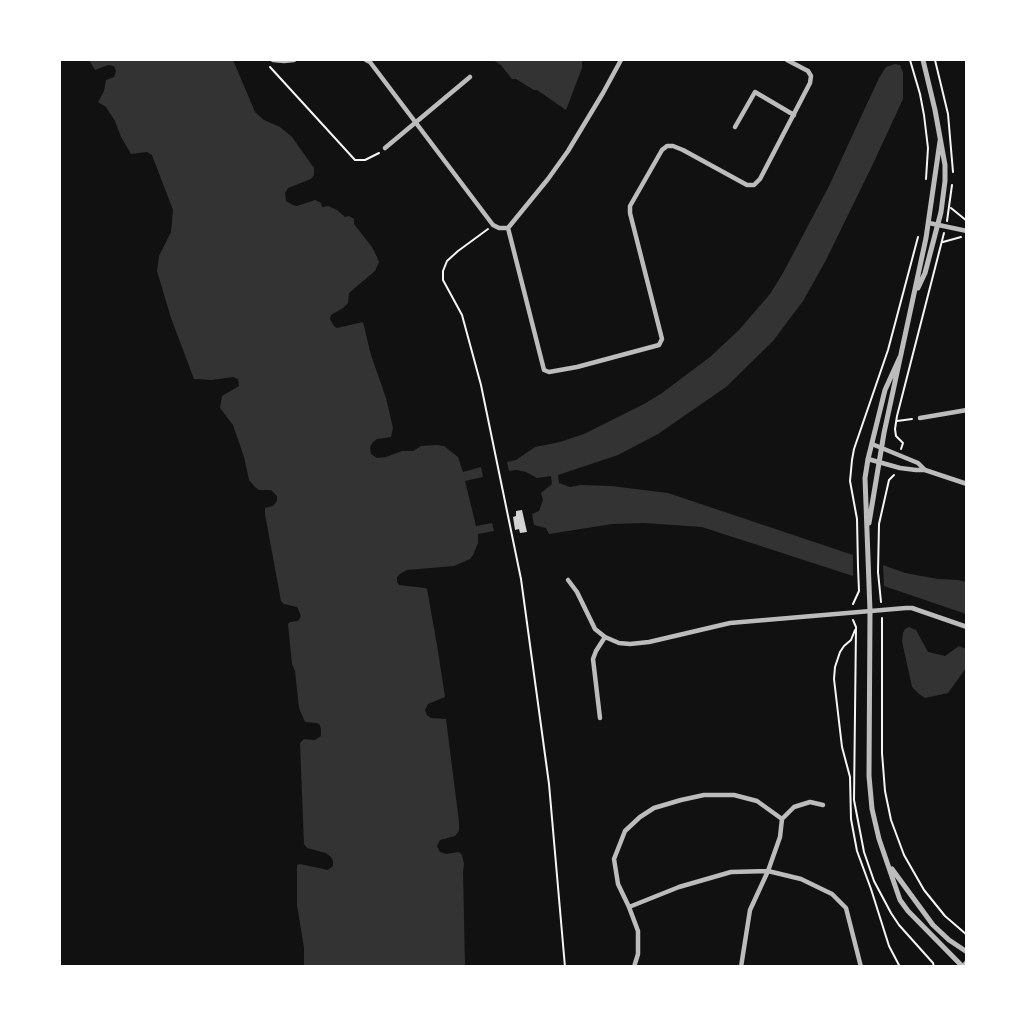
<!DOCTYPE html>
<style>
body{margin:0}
#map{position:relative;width:1026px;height:1026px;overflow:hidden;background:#111;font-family:Raleway,sans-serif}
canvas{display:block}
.frame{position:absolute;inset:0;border:61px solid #fff;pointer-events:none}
</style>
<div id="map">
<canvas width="1026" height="1026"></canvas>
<div class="frame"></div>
</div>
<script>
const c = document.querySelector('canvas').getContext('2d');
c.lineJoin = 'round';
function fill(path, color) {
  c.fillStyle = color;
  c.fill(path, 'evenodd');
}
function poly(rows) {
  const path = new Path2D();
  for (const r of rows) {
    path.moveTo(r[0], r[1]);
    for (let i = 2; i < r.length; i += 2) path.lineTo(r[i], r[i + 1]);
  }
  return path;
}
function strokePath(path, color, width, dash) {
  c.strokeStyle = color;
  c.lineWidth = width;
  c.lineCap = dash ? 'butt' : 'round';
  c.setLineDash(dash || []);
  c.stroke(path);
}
fill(poly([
 [89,60,233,60,255,112,264,120,280,127,292,137,314,168,314,175,311,179,288,188,285,193,286,201,293,205,297,206,315,200,321,203,322,207,328,206,337,210,345,217,349,216,354,219,354,224,372,247,377,257,379,262,375,271,349,293,348,303,343,308,331,315,330,319,334,326,337,328,363,322,371,355,386,398,393,428,391,437,377,439,373,442,370,447,371,454,377,458,386,457,402,451,413,451,421,446,437,445,444,446,458,457,463,472,481,467,483,477,465,481,476,526,492,523,494,531,478,534,478,543,473,555,470,559,454,566,407,570,400,574,397,577,397,582,399,585,425,588,427,589,437,645,445,697,428,704,425,710,427,715,431,718,446,719,459,822,459,831,455,836,440,840,437,846,440,852,446,854,459,852,462,855,464,864,463,872,465,966,304,966,304,948,297,905,297,865,300,864,328,870,333,866,333,861,331,857,326,853,307,848,304,844,300,743,304,739,315,740,321,736,321,730,320,725,317,723,305,722,299,708,295,671,292,664,288,624,290,622,298,621,301,616,297,607,284,604,281,601,265,514,265,508,273,506,277,501,277,496,271,490,259,490,255,487,249,480,244,457,233,425,220,408,222,396,239,386,238,379,233,377,212,380,194,379,171,318,157,271,159,256,171,232,173,210,152,155,147,152,131,154,121,137,115,121,106,107,98,102,104,91,106,80,114,77,116,71,114,66,108,65,95,70],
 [493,60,582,60,582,68,566,110,537,90,534,90,516,79,512,79,501,65],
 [895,64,900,65,903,73,903,99,872,166,825,262,803,301,773,341,726,387,658,434,618,455,558,475,559,483,570,487,581,485,611,486,668,493,853,555,853,576,702,527,644,523,612,524,549,534,546,528,534,525,532,514,539,511,543,500,541,493,552,484,551,476,537,478,526,472,517,470,509,471,507,462,516,460,535,447,560,442,584,434,644,404,662,393,710,357,739,330,770,294,783,273,829,186,879,78,886,67],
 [883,565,905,573,938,579,958,580,966,582,966,614,884,586],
 [909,627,916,630,928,652,945,656,959,646,966,649,966,668,948,693,925,698,919,694,912,687,902,641,903,633,905,629]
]), '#333');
fill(poly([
 [522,510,527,532,520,533,519,529,515,530,513,517,516,516,516,511]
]), '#d3d3d3');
strokePath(poly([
 [910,60,920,94,924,115,928,148,926,179],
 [935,60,948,114,953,172],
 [270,67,355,160,365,160,379,153],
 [951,208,967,221],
 [947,221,952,185],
 [488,229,458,251,447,261,443,271,443,280,462,315,481,385,521,579,549,784,565,967],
 [943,242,961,237],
 [897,421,912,419],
 [901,449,903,443,896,436,895,429,897,416,944,233],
 [881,602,878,572,879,524,889,480,894,475],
 [853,604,859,591,858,567,857,519,850,481,852,460,854,449,888,350,918,237],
 [882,618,882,753,885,791,891,820,904,855,924,890,945,916,967,935],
 [853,620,856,627,854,800,864,852,874,881,891,913,899,925,933,963,934,967],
 [855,630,851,640,844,646,840,652,835,667,834,679,842,747,850,777,851,819,857,851,871,889,889,946,900,967]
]), '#f5f5f5', 2);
strokePath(poly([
 [273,60,284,61,294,60],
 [366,60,370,62,493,225,499,228,508,228],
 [735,127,755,92,794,115],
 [385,148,470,77],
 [929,223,967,231],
 [508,228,544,370,549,372,577,367,659,345,662,339,630,213,630,206,662,150,667,146,673,146,683,150,747,185,754,185,760,179,810,83,811,76,808,71,787,60],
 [508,228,548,179,568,151,603,93,621,60],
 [920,418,967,410],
 [868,459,900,468,916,470,925,470,918,463,872,444],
 [925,470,967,484],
 [568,580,577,592,595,629,605,637,619,643,630,644,649,642,730,623,906,608,912,608,967,627],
 [600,718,593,659,596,651,605,637],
 [629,907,679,887,731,872,768,871,801,879,832,894,846,908,861,967],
 [634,967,638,954,638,931,629,907,618,884,614,859,625,831,640,817,654,808,681,800,704,795,734,795,757,801,782,819],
 [741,967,750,910,768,871,780,837,782,819,794,807,810,802,823,805]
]), '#bcbcbc', 4.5);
strokePath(poly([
 [918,288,925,273,941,212,945,181,945,165,935,110,923,60],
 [900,357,885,390,868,459,865,478,870,611,869,776,872,809,879,839,900,900,908,911,963,967,967,962],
 [869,523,884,433,926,238,940,141],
 [892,869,933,925,949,940,967,952]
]), '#bcbcbc', 5);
</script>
